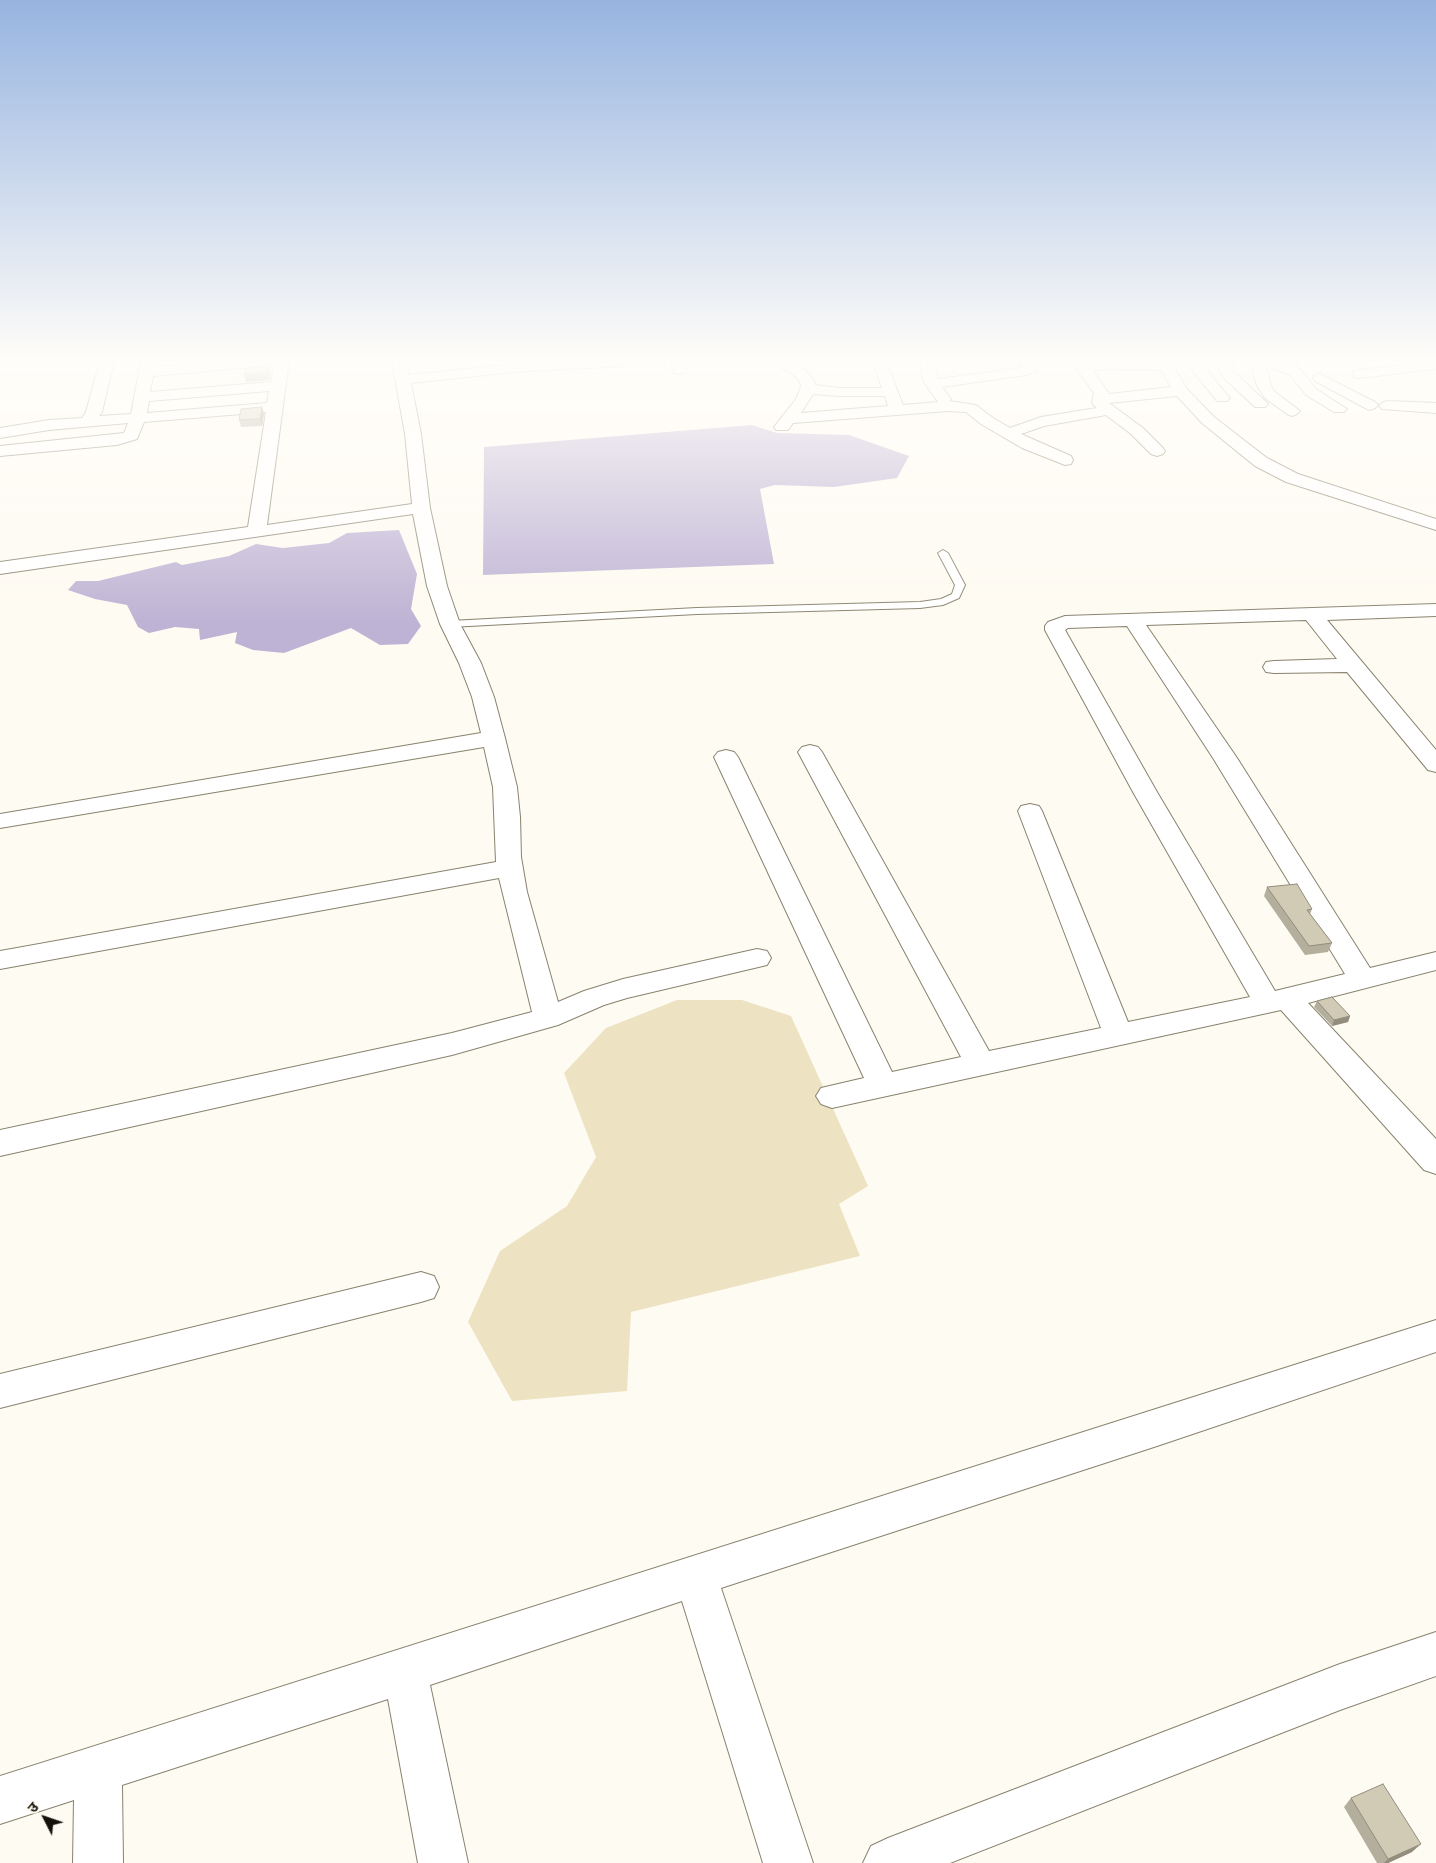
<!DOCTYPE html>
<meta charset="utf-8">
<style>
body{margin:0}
#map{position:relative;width:1436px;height:1863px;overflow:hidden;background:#fefbf2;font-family:"Times New Roman","Noto Sans Devanagari",serif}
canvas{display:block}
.north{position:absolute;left:20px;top:1793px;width:50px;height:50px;-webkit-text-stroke:4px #fefbf2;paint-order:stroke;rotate:311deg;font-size:14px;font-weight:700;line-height:20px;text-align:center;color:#14120a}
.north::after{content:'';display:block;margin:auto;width:18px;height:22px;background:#14120a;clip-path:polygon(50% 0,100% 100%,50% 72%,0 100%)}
</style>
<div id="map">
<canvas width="1436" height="1863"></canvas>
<div class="north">उ</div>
</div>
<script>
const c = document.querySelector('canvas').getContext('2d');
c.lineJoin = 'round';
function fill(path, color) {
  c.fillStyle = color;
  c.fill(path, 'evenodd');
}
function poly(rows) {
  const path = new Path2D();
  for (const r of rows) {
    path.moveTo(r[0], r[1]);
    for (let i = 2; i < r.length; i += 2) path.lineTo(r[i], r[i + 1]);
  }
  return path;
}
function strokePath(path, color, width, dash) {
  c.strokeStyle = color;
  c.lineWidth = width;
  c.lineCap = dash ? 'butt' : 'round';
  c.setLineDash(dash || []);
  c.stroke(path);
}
fill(poly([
 [677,1000,742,1000,791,1016,868,1186,839,1204,860,1256,631,1312,627,1391,512,1401,468,1322,500,1251,567,1206,596,1157,564,1073,606,1028]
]), '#ede3c2');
fill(poly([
 [752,425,777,433,849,435,909,456,897,478,834,487,775,485,760,489,774,564,483,575,484,447],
 [399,530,417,574,411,609,421,626,408,644,380,645,351,628,284,653,253,650,235,643,237,632,200,640,199,629,175,627,149,633,138,627,127,605,95,599,68,590,76,581,98,581,176,562,182,565,229,556,256,544,283,548,329,543,347,533]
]), '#beb3d4');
const lane = poly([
 [943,550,948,553,965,585,959,598,943,605,920,608,697,614,450,627,445,624,450,621,697,608,920,602,941,599,952,594,955,585,938,553,943,550]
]);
const street = poly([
 [100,361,114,361,102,412,99,416,131,414,141,361,155,361,154,367,220,361,289,361,267,525,412,504,405,434,392,361,406,361,409,375,513,364,555,361,650,361,643,365,513,372,411,383,421,434,430,508,447,586,460,624,481,663,494,697,505,738,517,787,520,817,521,857,527,892,558,1002,584,991,623,979,757,949,767,951,771,958,767,965,627,998,604,1005,558,1025,452,1055,0,1156,0,1130,452,1033,532,1012,499,878,0,969,0,951,496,862,493,787,484,747,0,828,0,814,481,733,472,697,459,663,440,624,427,586,413,514,0,574,0,562,248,527,266,412,144,422,137,439,117,445,0,456,0,446,124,433,128,423,49,430,0,438,0,428,49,420,82,418,86,412,100,361],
 [274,365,271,382,150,392,153,376,274,365],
 [269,391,267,403,147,413,149,401,269,391],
 [670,361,684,361,686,370,684,373,679,374,674,373,670,361],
 [770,361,789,361,805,370,814,381,815,385,839,388,882,388,872,361,886,361,903,405,938,402,924,382,920,361,934,361,938,379,1019,368,1022,367,1019,361,1033,361,1037,369,1035,372,1026,375,942,387,951,399,949,401,976,405,993,418,1010,428,1041,417,1097,408,1092,403,1094,393,1071,361,1170,361,1187,389,1214,417,1267,458,1298,474,1436,519,1436,530,1286,482,1255,466,1202,423,1177,396,1109,403,1143,428,1163,448,1165,451,1163,454,1157,456,1151,454,1131,434,1106,415,1044,426,1021,434,1071,456,1073,460,1071,464,1065,465,1022,448,981,424,966,412,948,411,793,423,788,430,776,430,774,427,796,399,801,387,800,382,795,376,770,361],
 [1092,369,1161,370,1171,387,1109,394,1092,369],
 [813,394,839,396,885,396,888,406,801,413,813,394],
 [1185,361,1200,361,1227,395,1230,398,1227,401,1217,401,1185,361],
 [1219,361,1233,361,1233,371,1265,401,1268,404,1265,407,1255,407,1225,379,1219,371,1219,361],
 [1250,361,1279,361,1300,369,1316,389,1347,409,1344,412,1334,412,1306,395,1290,375,1266,366,1271,386,1275,392,1300,411,1297,414,1292,416,1287,414,1265,398,1257,386,1250,361],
 [1436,361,1436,369,1359,378,1354,377,1352,374,1354,371,1359,370,1436,361],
 [1320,374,1375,402,1378,405,1375,408,1370,410,1365,408,1315,381,1313,378,1315,375,1320,374],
 [1387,401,1436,403,1436,413,1382,409,1379,406,1382,403,1387,401],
 [1436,604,1436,616,1327,620,1436,750,1436,772,1428,770,1347,672,1274,673,1266,672,1263,667,1266,662,1274,661,1337,659,1306,620,1146,625,1237,758,1370,968,1436,952,1436,970,1308,1003,1436,1139,1436,1174,1424,1170,1281,1010,832,1108,821,1104,816,1096,821,1088,864,1078,714,757,718,752,726,750,734,752,738,757,892,1072,961,1057,798,752,802,747,810,745,818,747,822,752,989,1051,1101,1028,1018,811,1021,806,1030,804,1039,806,1042,811,1128,1022,1250,997,1133,792,1045,630,1045,626,1048,622,1065,616,1436,604],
 [1127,626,1213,758,1345,974,1275,991,1157,792,1065,630,1068,628,1127,626],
 [421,1272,434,1276,439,1287,434,1298,421,1302,0,1408,0,1374,421,1272],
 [1436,1320,1436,1352,1157,1446,721,1588,813,1863,763,1863,682,1601,430,1685,468,1863,418,1863,388,1699,122,1785,123,1863,73,1863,74,1800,0,1824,0,1776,1436,1320],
 [1436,1632,1436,1676,1340,1710,950,1863,863,1863,871,1846,888,1838,1340,1664,1436,1632]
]);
strokePath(lane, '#88826e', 2);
strokePath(street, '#88826e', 2);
fill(lane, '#fff');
fill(street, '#fff');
fill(poly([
 [262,407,264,414,262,426,241,427,239,420],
 [1267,887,1312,909,1310,914,1332,943,1328,952,1305,955,1264,896],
 [1317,1001,1350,1016,1348,1022,1332,1026,1314,1007],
 [1351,1798,1412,1852,1388,1863,1377,1863,1344,1807]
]), '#b4ae9c');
fill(poly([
 [269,366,270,374,269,380,246,382,244,374],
 [262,407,264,414,262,426,260,419],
 [1350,1016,1348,1022,1332,1026,1334,1020],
 [1421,1844,1412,1852,1388,1863,1384,1863,1388,1859]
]), '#928d7f');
const building = poly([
 [269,366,268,372,244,374,245,368,269,366],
 [262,407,260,419,239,420,241,409,262,407],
 [1297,884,1312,909,1307,910,1332,943,1309,946,1267,887,1297,884],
 [1332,997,1350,1016,1334,1020,1317,1001,1332,997],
 [1383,1784,1421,1844,1388,1859,1351,1798,1383,1784]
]);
fill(building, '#d1cab5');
strokePath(building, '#928d7f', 1);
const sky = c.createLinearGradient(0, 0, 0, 622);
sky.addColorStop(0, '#97b4e0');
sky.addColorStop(0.58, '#fffdf9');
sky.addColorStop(1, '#fffdf900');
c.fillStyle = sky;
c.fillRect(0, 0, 1436, 622);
</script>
